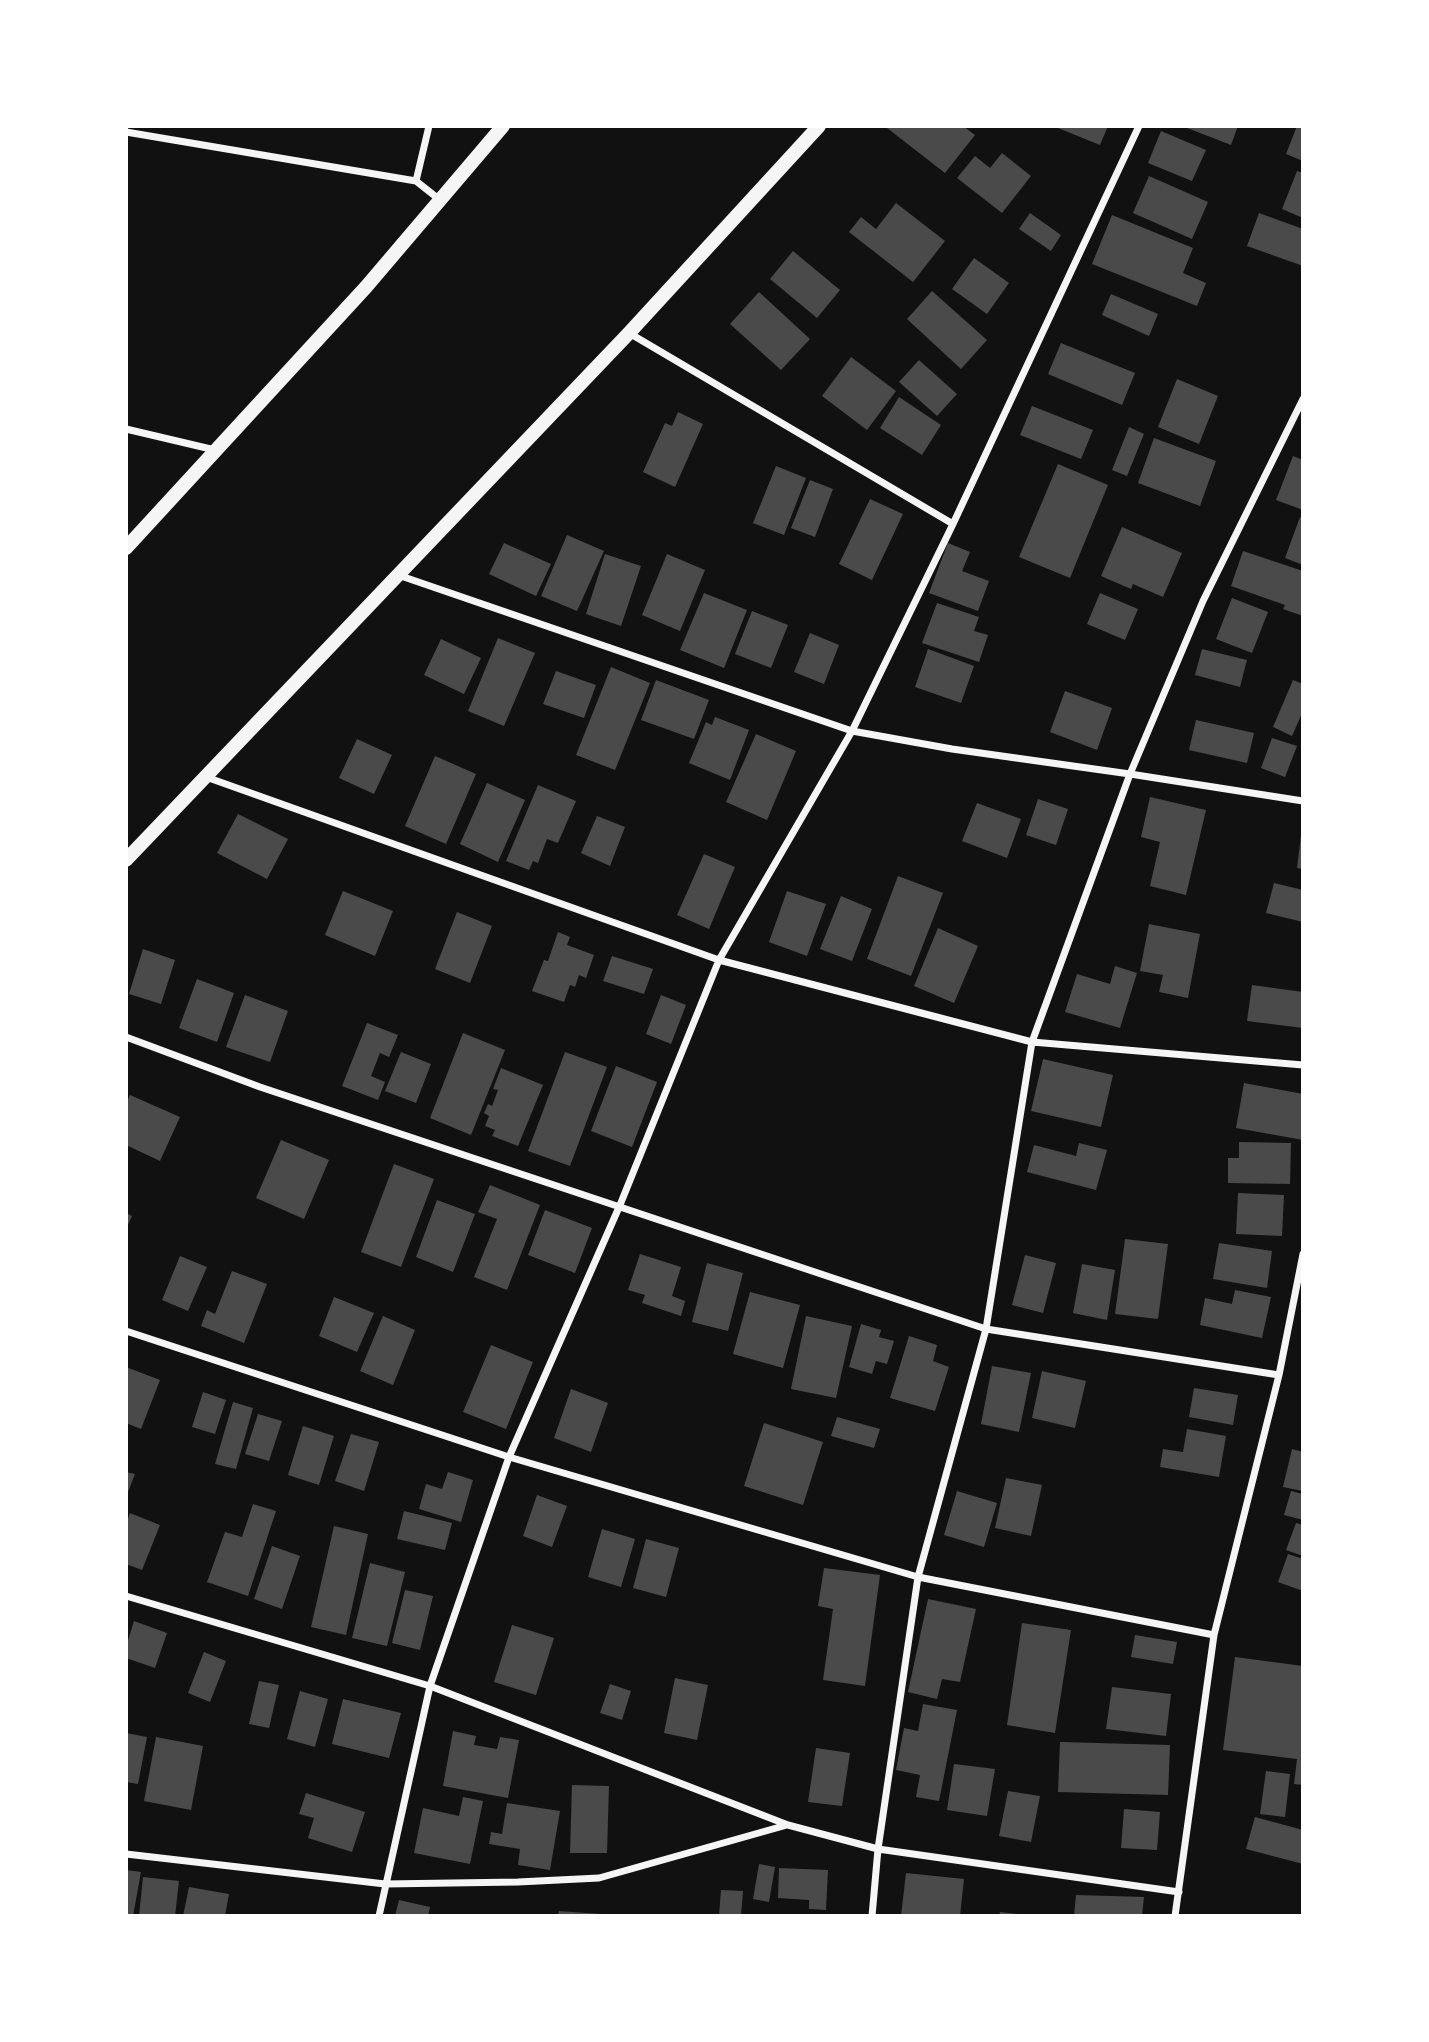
<!DOCTYPE html>
<style>
body{margin:0}
#map{position:relative;width:1429px;height:2042px;overflow:hidden;background:#111;font-family:"Varela Round",sans-serif}
canvas{display:block}
.frame{position:absolute;inset:0;border:128px solid #fff;pointer-events:none}
</style>
<div id="map">
<canvas width="1429" height="2042"></canvas>
<div class="frame"></div>
</div>
<script>
const c = document.querySelector('canvas').getContext('2d');
c.lineJoin = 'round';
function fill(path, color) {
  c.fillStyle = color;
  c.fill(path, 'evenodd');
}
function poly(rows) {
  const path = new Path2D();
  for (const r of rows) {
    path.moveTo(r[0], r[1]);
    for (let i = 2; i < r.length; i += 2) path.lineTo(r[i], r[i + 1]);
  }
  return path;
}
function strokePath(path, color, width, dash) {
  c.strokeStyle = color;
  c.lineWidth = width;
  c.lineCap = dash ? 'butt' : 'round';
  c.setLineDash(dash || []);
  c.stroke(path);
}
fill(poly([
 [889,126,963,126,975,135,945,173,887,128],
 [1059,126,1108,126,1100,145,1058,128],
 [1182,126,1238,126,1231,145],
 [1297,126,1303,126,1303,161,1286,154],
 [1161,131,1206,150,1192,181,1148,163],
 [1002,153,1031,176,1002,213,957,178,975,156,990,168],
 [1297,171,1303,173,1303,218,1282,209],
 [1149,176,1208,202,1192,239,1133,213],
 [896,203,945,241,913,282,849,232,861,217,876,229],
 [1030,213,1061,235,1051,251,1019,229],
 [1259,213,1303,229,1303,266,1247,246],
 [1112,215,1193,248,1183,273,1206,283,1197,306,1092,264],
 [793,251,840,290,817,318,770,279],
 [974,258,1009,283,987,314,952,289],
 [932,291,987,340,961,369,907,319],
 [759,292,810,339,781,370,730,324],
 [1111,294,1158,314,1149,336,1102,315],
 [1061,343,1135,373,1122,405,1048,374],
 [851,357,896,391,867,430,822,396],
 [919,360,957,394,937,416,899,382],
 [1177,379,1218,396,1199,444,1158,427],
 [899,397,941,425,922,455,880,428],
 [1032,406,1093,430,1081,459,1020,435],
 [678,412,703,424,675,487,643,472,665,423,672,426],
 [1129,427,1144,434,1127,476,1112,470],
 [1154,438,1216,461,1200,506,1138,483],
 [1293,456,1303,460,1303,510,1276,500],
 [1058,464,1108,485,1070,578,1019,557],
 [776,466,806,478,784,535,753,523],
 [810,480,833,489,815,537,791,528],
 [870,499,903,514,872,580,839,564],
 [1300,517,1303,518,1303,565,1285,558],
 [1122,527,1182,553,1163,597,1133,584,1131,589,1101,576],
 [567,535,604,551,577,611,541,596],
 [504,543,551,564,536,596,489,574],
 [948,543,970,552,962,571,989,581,978,611,929,593],
 [1243,551,1303,571,1303,616,1283,609,1285,605,1231,586],
 [605,554,641,566,621,626,586,614],
 [667,554,705,570,680,631,642,615],
 [704,593,747,610,724,668,680,650],
 [1100,593,1138,609,1125,640,1087,624],
 [1232,598,1268,612,1252,653,1216,639],
 [937,603,979,617,974,631,988,635,979,662,922,643],
 [752,611,788,625,771,668,735,654],
 [810,633,839,645,824,684,794,672],
 [498,638,535,653,504,726,468,711],
 [441,639,481,658,464,694,424,675],
 [928,649,974,666,961,703,915,687],
 [1202,649,1247,660,1240,687,1195,675],
 [611,667,650,683,615,770,576,755],
 [556,671,596,685,584,718,543,704],
 [656,680,709,700,694,739,641,720],
 [1293,680,1303,684,1303,711,1292,736,1273,727],
 [1065,691,1112,708,1097,750,1050,732],
 [715,717,749,730,730,780,689,763,706,722,712,725],
 [1196,720,1254,733,1247,763,1189,750],
 [756,734,796,751,767,820,726,802],
 [1272,738,1297,746,1285,777,1261,768],
 [357,739,392,755,374,794,339,778],
 [435,756,476,774,446,844,405,826],
 [487,783,525,800,498,862,460,844],
 [538,785,576,801,558,843,547,839,538,863,533,861,529,870,506,861],
 [1150,797,1206,810,1186,895,1150,886,1160,842,1141,837],
 [1038,799,1068,809,1056,845,1026,835],
 [977,803,1021,819,1007,858,962,841],
 [238,814,288,839,267,879,217,853],
 [597,816,625,827,610,866,581,853],
 [1301,835,1303,835,1303,869,1297,868],
 [704,854,735,867,709,929,677,915],
 [898,876,943,893,911,976,867,959],
 [1274,883,1303,890,1303,922,1266,913],
 [343,891,393,911,375,956,325,935],
 [787,891,826,904,807,956,769,942],
 [841,896,872,909,852,961,820,949],
 [457,912,492,926,470,983,435,969],
 [1149,924,1200,934,1188,998,1159,992,1163,975,1140,971],
 [938,928,978,946,954,1003,914,986],
 [558,932,570,937,567,945,594,955,586,978,579,975,575,987,570,985,564,1002,532,991,544,960,548,961],
 [143,949,175,960,161,1004,129,994],
 [612,956,653,969,644,994,603,981],
 [1115,966,1137,973,1120,1028,1065,1012,1077,974,1110,984],
 [197,979,234,993,217,1042,179,1028],
 [1252,985,1303,992,1303,1028,1247,1021],
 [245,995,288,1011,270,1062,226,1047],
 [661,995,686,1005,671,1044,646,1034],
 [367,1023,398,1035,389,1057,380,1053,371,1076,385,1082,378,1100,342,1086],
 [463,1033,505,1050,471,1135,430,1118],
 [401,1052,431,1064,416,1103,385,1091],
 [565,1052,607,1067,570,1166,528,1151],
 [1043,1059,1113,1075,1101,1127,1031,1111],
 [616,1066,657,1082,632,1147,591,1131],
 [501,1068,543,1085,518,1146,492,1136,495,1130,485,1126,489,1116,484,1113,488,1104,492,1106,498,1090,493,1089],
 [1244,1083,1303,1094,1303,1140,1236,1128],
 [130,1095,180,1117,160,1161,126,1145,126,1104],
 [281,1140,329,1160,304,1219,256,1198],
 [1239,1142,1291,1143,1290,1184,1228,1183,1228,1158,1239,1158],
 [1079,1143,1107,1150,1096,1190,1027,1172,1034,1145,1076,1156],
 [394,1164,434,1179,401,1267,361,1252],
 [490,1185,540,1205,507,1290,474,1277,497,1219,478,1212],
 [1238,1193,1284,1195,1282,1236,1236,1234],
 [437,1200,475,1214,453,1272,416,1257],
 [545,1210,592,1228,575,1273,528,1255],
 [126,1213,132,1216,126,1229],
 [1125,1239,1168,1244,1158,1319,1115,1314],
 [1219,1243,1272,1251,1267,1288,1213,1279],
 [640,1254,681,1267,672,1296,685,1301,681,1316,642,1303,645,1295,628,1290],
 [1025,1255,1056,1263,1043,1313,1012,1305],
 [180,1256,207,1267,188,1311,162,1300],
 [707,1263,743,1273,728,1331,692,1322],
 [1082,1264,1115,1270,1107,1320,1073,1313],
 [232,1271,267,1284,244,1343,201,1326,207,1310,215,1314],
 [1235,1290,1271,1297,1262,1338,1200,1325,1205,1298,1232,1304],
 [750,1292,800,1305,783,1368,733,1354],
 [334,1297,374,1313,357,1352,319,1336],
 [383,1316,415,1330,393,1385,360,1371],
 [806,1316,852,1326,836,1398,791,1389],
 [861,1324,881,1330,879,1337,894,1341,887,1364,876,1361,872,1374,849,1367],
 [909,1336,937,1345,933,1361,949,1367,935,1411,890,1398],
 [491,1345,533,1362,506,1429,463,1412],
 [992,1366,1031,1373,1019,1432,981,1424],
 [126,1367,160,1380,141,1429,126,1423],
 [1042,1371,1086,1381,1075,1428,1032,1418],
 [1194,1388,1238,1395,1233,1425,1189,1417],
 [571,1389,608,1403,591,1452,554,1438],
 [203,1392,226,1400,215,1434,192,1427],
 [233,1402,253,1408,236,1469,215,1464],
 [258,1414,282,1421,269,1461,245,1454],
 [837,1417,880,1429,874,1448,831,1436],
 [764,1423,823,1442,803,1505,744,1486],
 [303,1426,334,1436,319,1485,288,1475],
 [1187,1429,1226,1436,1219,1477,1160,1467,1163,1449,1183,1452],
 [351,1434,379,1442,364,1491,335,1481],
 [1292,1449,1303,1452,1303,1491,1283,1487],
 [126,1472,135,1474,128,1492,126,1492],
 [448,1472,473,1480,461,1522,419,1509,426,1484,442,1489],
 [1006,1478,1042,1485,1031,1536,995,1528],
 [957,1491,997,1503,984,1547,944,1535],
 [1291,1491,1303,1494,1303,1520,1284,1515],
 [537,1495,567,1506,552,1547,523,1536],
 [253,1504,276,1511,248,1596,207,1582,225,1532,242,1537],
 [404,1511,452,1523,445,1550,397,1539],
 [130,1513,160,1525,142,1570,126,1564,126,1524],
 [1296,1523,1303,1525,1303,1556,1286,1550],
 [334,1526,368,1534,346,1635,311,1627],
 [602,1529,635,1539,621,1587,588,1577],
 [646,1539,679,1548,666,1597,633,1588],
 [272,1546,300,1556,282,1609,254,1599],
 [1288,1554,1303,1559,1303,1591,1278,1582],
 [370,1563,405,1572,387,1646,352,1638],
 [824,1568,880,1575,865,1686,823,1680,833,1609,818,1606],
 [405,1590,433,1596,420,1650,392,1643],
 [928,1599,976,1609,960,1682,942,1679,937,1699,908,1692],
 [134,1621,167,1633,155,1668,126,1658,126,1647],
 [1022,1623,1071,1630,1055,1733,1007,1725],
 [512,1625,554,1638,536,1695,494,1682],
 [1135,1635,1177,1642,1173,1664,1131,1657],
 [204,1652,226,1661,210,1702,188,1693],
 [1235,1657,1303,1666,1303,1785,1294,1784,1297,1759,1223,1750],
 [675,1678,708,1685,697,1740,664,1733],
 [259,1681,279,1685,269,1728,249,1724],
 [610,1684,631,1691,622,1720,600,1713],
 [1112,1687,1171,1694,1166,1736,1106,1729],
 [300,1691,328,1699,315,1747,287,1739],
 [343,1699,401,1713,389,1758,332,1744],
 [923,1704,957,1710,939,1801,916,1797,920,1775,896,1770,904,1728,918,1731],
 [453,1731,476,1736,474,1745,497,1749,500,1737,519,1740,508,1798,443,1786],
 [126,1733,147,1737,138,1784,126,1782],
 [156,1737,203,1746,191,1810,144,1801],
 [1060,1742,1170,1745,1168,1795,1058,1792],
 [816,1748,850,1753,842,1806,808,1802],
 [954,1764,995,1769,987,1816,947,1810],
 [1266,1771,1290,1774,1285,1817,1260,1814],
 [572,1785,609,1786,607,1853,570,1853],
 [1008,1791,1040,1796,1031,1842,999,1836],
 [306,1793,365,1812,352,1852,308,1838,314,1818,299,1814],
 [463,1797,483,1801,470,1864,414,1853,423,1808,459,1816],
 [507,1803,560,1811,550,1870,518,1865,520,1849,489,1844,491,1832,502,1834],
 [1124,1809,1160,1812,1157,1850,1121,1848],
 [1255,1817,1303,1830,1303,1864,1246,1849],
 [759,1864,775,1867,769,1902,753,1899],
 [779,1868,828,1870,826,1910,809,1909,809,1900,778,1898],
 [126,1870,141,1872,133,1916,126,1916],
 [906,1873,964,1879,960,1916,901,1916],
 [143,1877,179,1881,175,1916,139,1916],
 [189,1887,229,1894,225,1916,183,1916],
 [721,1890,743,1891,741,1916,719,1916],
 [1076,1895,1144,1897,1142,1916,1074,1916],
 [399,1900,430,1907,428,1916,395,1916],
 [559,1911,601,1914,601,1916,558,1916],
 [1000,1912,1017,1914,1017,1916,999,1916]
]), '#4a4a4a');
strokePath(poly([
 [126,132,416,181,440,200],
 [416,181,429,126],
 [629,333,953,524],
 [126,429,215,450],
 [398,575,852,731,952,749,1130,774,1303,801],
 [206,777,719,960,1032,1042,1303,1065],
 [126,1037,260,1087,986,1329,1279,1375],
 [126,1331,509,1457,918,1577,1214,1635],
 [126,1596,430,1686,788,1825,878,1849,1179,1892],
 [126,1854,385,1884,518,1882,599,1878,787,1825],
 [379,1916,430,1686,509,1457,620,1205,719,960,852,731,953,524,1139,126],
 [872,1916,878,1849,918,1577,986,1329,1032,1042,1130,774,1203,601,1303,399],
 [1175,1916,1214,1635,1279,1375,1303,1254]
]), '#f5f5f5', 7);
strokePath(poly([
 [126,548,366,287,503,126],
 [126,860,629,333,819,126]
]), '#f5f5f5', 14);
</script>
